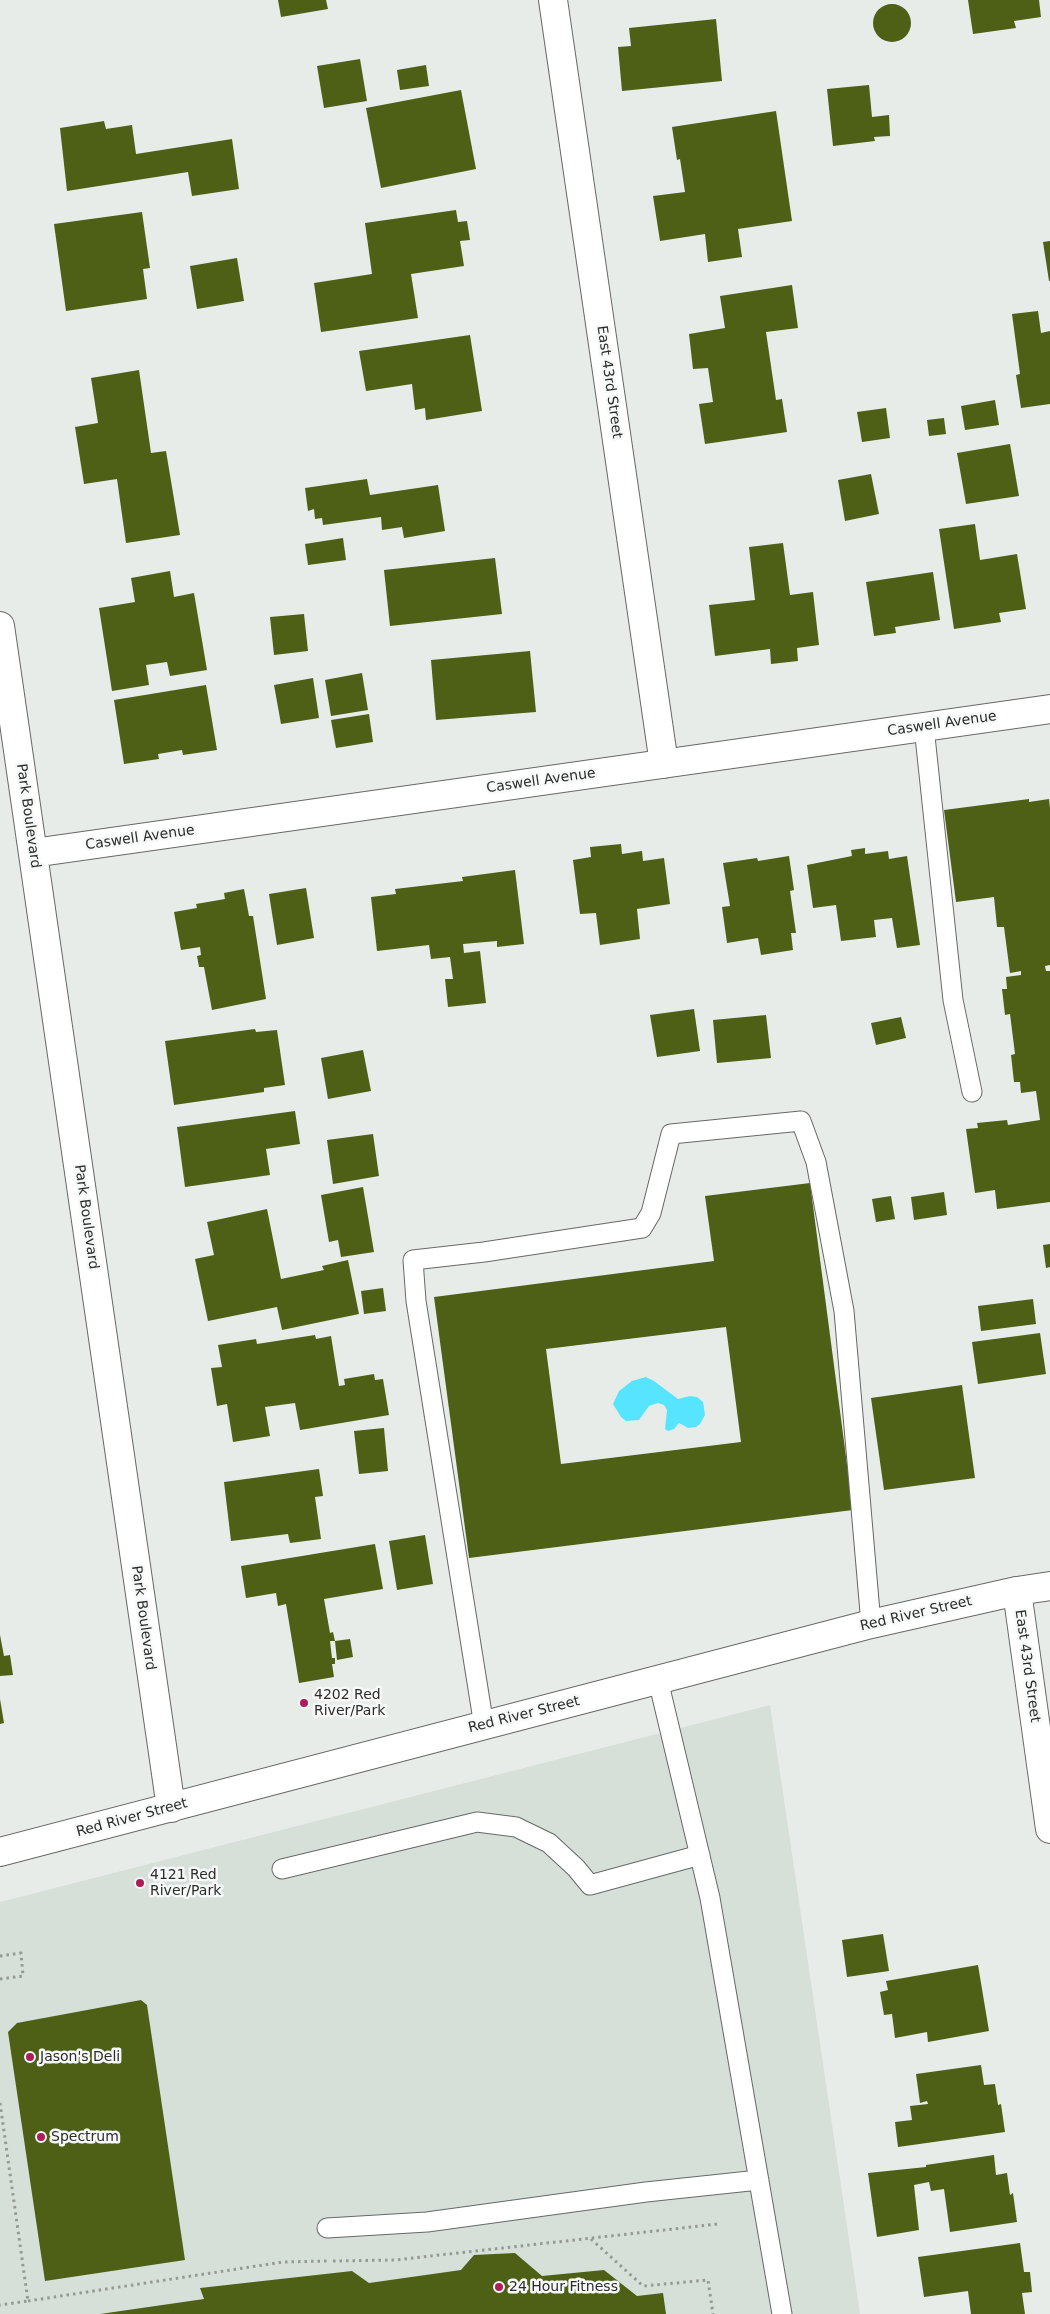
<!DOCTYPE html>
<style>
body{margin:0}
canvas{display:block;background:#e8ece9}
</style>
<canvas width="1050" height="2314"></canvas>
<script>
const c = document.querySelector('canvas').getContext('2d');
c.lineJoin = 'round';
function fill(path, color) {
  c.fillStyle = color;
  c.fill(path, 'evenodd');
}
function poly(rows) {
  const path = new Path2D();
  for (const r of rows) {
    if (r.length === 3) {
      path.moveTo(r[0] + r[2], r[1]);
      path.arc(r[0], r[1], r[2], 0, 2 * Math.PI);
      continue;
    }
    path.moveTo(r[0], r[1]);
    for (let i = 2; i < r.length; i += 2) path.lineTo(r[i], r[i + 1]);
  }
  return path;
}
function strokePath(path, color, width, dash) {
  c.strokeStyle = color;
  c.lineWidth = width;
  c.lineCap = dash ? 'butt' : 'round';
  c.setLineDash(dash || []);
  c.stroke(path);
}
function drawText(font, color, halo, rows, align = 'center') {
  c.font = font + ' "DejaVu Sans",sans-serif';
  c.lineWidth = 5;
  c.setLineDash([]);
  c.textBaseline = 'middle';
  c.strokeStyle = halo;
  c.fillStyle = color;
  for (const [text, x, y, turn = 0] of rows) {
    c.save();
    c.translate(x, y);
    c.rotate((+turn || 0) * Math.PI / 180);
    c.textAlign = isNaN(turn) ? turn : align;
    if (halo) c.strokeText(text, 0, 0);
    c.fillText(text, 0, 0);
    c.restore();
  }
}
fill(poly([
 [770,1705,860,2314,0,2314,0,1902]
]), '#d6e0d8');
fill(poly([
 [646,1377,654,1381,678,1399,690,1396,697,1397,703,1402,705,1415,700,1424,696,1427,688,1428,679,1423,674,1429,668,1431,665,1429,667,1410,664,1405,658,1403,649,1406,639,1420,626,1421,621,1417,613,1404,619,1391,632,1381]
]), '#57e4ff');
fill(poly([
 [278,0,326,0,328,9,281,17],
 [968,0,1039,0,1041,17,1014,21,1016,28,973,34],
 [892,23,19],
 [716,19,722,81,622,91,618,47,631,46,629,28],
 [360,59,367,101,324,108,317,66],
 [426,65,429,86,400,90,397,70],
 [869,85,872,117,889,115,890,136,874,137,875,141,833,146,827,89],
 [461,90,476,169,381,188,366,108],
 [776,111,792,221,738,229,742,257,708,262,705,234,660,241,653,196,685,192,680,159,677,160,672,127],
 [104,121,106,129,132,125,136,154,232,139,239,189,192,196,188,172,67,191,60,128],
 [456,210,458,222,467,221,470,240,460,241,464,266,411,274,418,318,321,332,314,283,372,274,365,223],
 [142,212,150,268,143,269,147,299,66,311,54,224],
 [1050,241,1050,281,1049,281,1043,242],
 [237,258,244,301,197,309,190,266],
 [792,285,798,328,766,332,776,400,782,399,787,432,705,444,699,404,713,402,708,368,693,369,689,334,725,328,720,296],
 [1038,311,1041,333,1050,331,1050,404,1021,408,1016,375,1020,374,1012,314],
 [470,335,482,411,426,420,425,408,415,410,412,384,366,391,359,351],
 [139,370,151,453,166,451,180,535,126,543,117,479,84,484,75,427,98,423,91,378],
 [995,400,999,425,965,430,961,406],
 [886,408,890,438,862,442,857,412],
 [944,418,946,434,929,436,927,420],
 [1010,444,1019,496,966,504,957,453],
 [871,474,879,514,845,521,838,480],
 [367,479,370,495,438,485,445,531,404,538,402,527,382,530,381,517,323,525,322,518,315,519,314,509,308,511,305,488],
 [975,524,980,560,1017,554,1026,609,999,613,1001,622,954,629,939,529],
 [343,538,346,560,308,565,305,544],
 [783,543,790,595,813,592,819,645,797,648,798,661,771,664,770,649,715,656,709,605,755,600,749,547],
 [495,558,502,614,390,626,384,570],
 [170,571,174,597,194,593,207,670,170,676,167,662,146,665,149,685,112,691,99,608,135,602,131,578],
 [933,572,940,620,895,627,896,633,874,636,866,582],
 [304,614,308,651,274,655,270,617],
 [530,651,536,712,436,720,431,660],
 [362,673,368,710,331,716,325,680],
 [313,678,319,718,281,724,274,685],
 [206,685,217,750,183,755,182,750,158,754,159,759,124,764,114,700],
 [369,714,373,742,336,748,331,720],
 [1029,799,1029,802,1049,799,1050,808,1050,965,1045,966,1046,971,1050,971,1050,1202,997,1209,995,1190,975,1193,966,1129,978,1128,977,1123,1007,1120,1008,1125,1040,1120,1036,1091,1021,1093,1020,1082,1014,1082,1011,1055,1015,1054,1010,1014,1005,1015,1002,989,1007,989,1006,977,1021,975,1021,971,1010,973,1004,927,997,927,994,897,956,902,944,810],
 [621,844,622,854,642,851,643,861,664,858,670,904,637,909,640,939,600,945,596,913,580,914,573,860,591,857,590,847],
 [865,848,865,854,888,851,889,859,907,856,920,945,897,948,892,918,874,920,876,937,841,941,836,905,813,908,807,865,852,856,851,850],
 [789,856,794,890,790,891,796,933,791,933,793,950,761,955,758,938,727,943,722,907,730,906,723,863,757,858,758,861],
 [515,870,524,944,497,947,497,941,463,944,464,953,480,951,486,1003,448,1007,445,979,453,979,450,957,431,959,429,945,377,951,371,897,396,894,395,889,463,881,462,877],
 [306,888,314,938,277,945,269,894],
 [244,889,249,916,253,916,266,999,212,1010,204,967,199,967,197,956,201,955,200,947,181,950,174,912,197,908,196,904,225,899,224,893],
 [694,1009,700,1051,657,1057,650,1015],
 [766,1015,771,1058,717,1063,713,1020],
 [901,1017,906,1038,876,1045,871,1023],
 [255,1029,256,1032,277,1030,285,1085,264,1088,264,1092,174,1105,165,1041],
 [363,1050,371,1091,328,1099,321,1058],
 [295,1111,300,1144,266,1149,270,1175,185,1187,177,1127],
 [373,1134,379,1176,333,1184,327,1140],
 [810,1183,853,1510,469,1558,434,1297,714,1261,705,1196],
 [726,1327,741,1442,561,1464,546,1349],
 [363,1187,374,1252,341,1257,338,1240,329,1242,321,1195],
 [944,1192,947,1215,914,1220,911,1197],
 [891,1196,895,1219,876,1222,872,1199],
 [267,1209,281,1279,324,1270,322,1266,348,1260,359,1314,282,1330,277,1307,208,1321,195,1259,214,1255,207,1222],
 [1050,1244,1050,1267,1046,1268,1043,1245],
 [383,1288,386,1311,364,1314,361,1291],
 [1033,1299,1036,1324,981,1331,978,1306],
 [1040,1333,1046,1374,978,1384,972,1342],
 [315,1335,316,1339,331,1336,339,1386,345,1385,344,1379,374,1374,375,1380,383,1379,389,1415,300,1430,295,1403,265,1407,270,1436,233,1442,227,1404,217,1406,211,1368,222,1367,218,1345,256,1339,257,1344],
 [962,1385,975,1478,884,1490,871,1398],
 [384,1428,388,1471,359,1474,354,1431],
 [319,1469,323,1496,315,1497,321,1539,290,1543,288,1534,231,1541,224,1482],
 [425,1535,433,1584,397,1590,389,1541],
 [375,1544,383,1589,324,1599,330,1633,333,1632,335,1641,330,1641,332,1658,335,1658,335,1664,332,1664,334,1677,299,1683,286,1604,278,1606,276,1593,246,1598,241,1566],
 [0,1635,4,1656,10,1655,13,1675,0,1676],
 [350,1639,353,1657,337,1660,335,1641],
 [0,1699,4,1723,0,1724],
 [883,1934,889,1971,847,1977,842,1940],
 [978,1965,989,2031,928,2042,927,2032,895,2038,892,2014,884,2015,880,1992,888,1990,886,1981],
 [141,2000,147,2005,185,2260,45,2281,8,2032,17,2023],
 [981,2065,984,2085,995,2084,998,2105,1001,2104,1005,2132,898,2147,895,2122,912,2120,910,2106,928,2104,927,2101,920,2103,916,2074],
 [994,2155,996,2175,1007,2173,1010,2195,1013,2193,1017,2222,950,2232,944,2189,931,2191,929,2182,914,2185,919,2230,877,2237,868,2173,926,2167,926,2165],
 [1020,2243,1024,2272,1030,2272,1032,2292,1022,2293,1025,2314,971,2314,968,2291,924,2297,918,2257],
 [515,2253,542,2276,604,2270,637,2296,663,2293,666,2314,100,2314,204,2299,200,2288,352,2271,369,2283,461,2270,474,2255]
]), '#4d6016');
const lane = poly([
 [924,727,953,1000,972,1092],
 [658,1680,710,1898,782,2314],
 [484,1726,416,1301,413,1260,484,1252,642,1228,651,1213,671,1134,801,1121,816,1162,844,1311,871,1624],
 [282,1869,477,1822,516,1827,549,1843,576,1868,590,1885,700,1855],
 [327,2228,427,2222,646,2192,759,2180]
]);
const street = poly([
 [553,0,664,764],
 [0,626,171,1808],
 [33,853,1050,709],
 [1017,1591,1050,1829]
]);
const secondary = poly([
 [0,1852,871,1624,1017,1591,1050,1586]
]);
strokePath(lane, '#666967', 21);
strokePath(street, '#666967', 30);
strokePath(secondary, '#666967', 30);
strokePath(poly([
 [0,1956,21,1953,23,1976,0,1979],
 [0,2103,28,2301,0,2305],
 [591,2239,643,2286,708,2280,713,2314],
 [333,2261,395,2260,718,2224],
 [28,2301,283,2262,327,2261]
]), '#959896', 3, [2.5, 4]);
strokePath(lane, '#fff', 19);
strokePath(street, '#fff', 28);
strokePath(secondary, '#fff', 28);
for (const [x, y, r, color] of [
 [304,1703,5,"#ad1d57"],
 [140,1883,5,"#ad1d57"],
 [30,2057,5,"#ad1d57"],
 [41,2137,5,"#ad1d57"],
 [499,2287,5,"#ad1d57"]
]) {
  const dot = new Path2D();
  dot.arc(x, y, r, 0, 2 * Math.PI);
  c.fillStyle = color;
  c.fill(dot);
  strokePath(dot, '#f6f9f7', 2);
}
drawText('14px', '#2b2c2b', '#f6f9f7', [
 ["East 43rd Street",609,382,82],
 ["Caswell Avenue",942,724,-8],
 ["Caswell Avenue",541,781,-8],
 ["Park Boulevard",28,816,82],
 ["Caswell Avenue",140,838,-8],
 ["Park Boulevard",86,1217,82],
 ["Red River Street",916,1614,-13],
 ["Park Boulevard",143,1618,82],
 ["East 43rd Street",1027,1666,82],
 ["Red River Street",524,1715,-14],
 ["Red River Street",132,1818,-15]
]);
drawText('14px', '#2b2c2b', '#f6f9f7', [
 ["4202 Red",314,1695],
 ["River/Park",314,1711],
 ["4121 Red",150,1875],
 ["River/Park",150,1891],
 ["Jason's Deli",40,2057],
 ["Spectrum",51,2137],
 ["24 Hour Fitness",509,2287]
], 'left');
</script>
